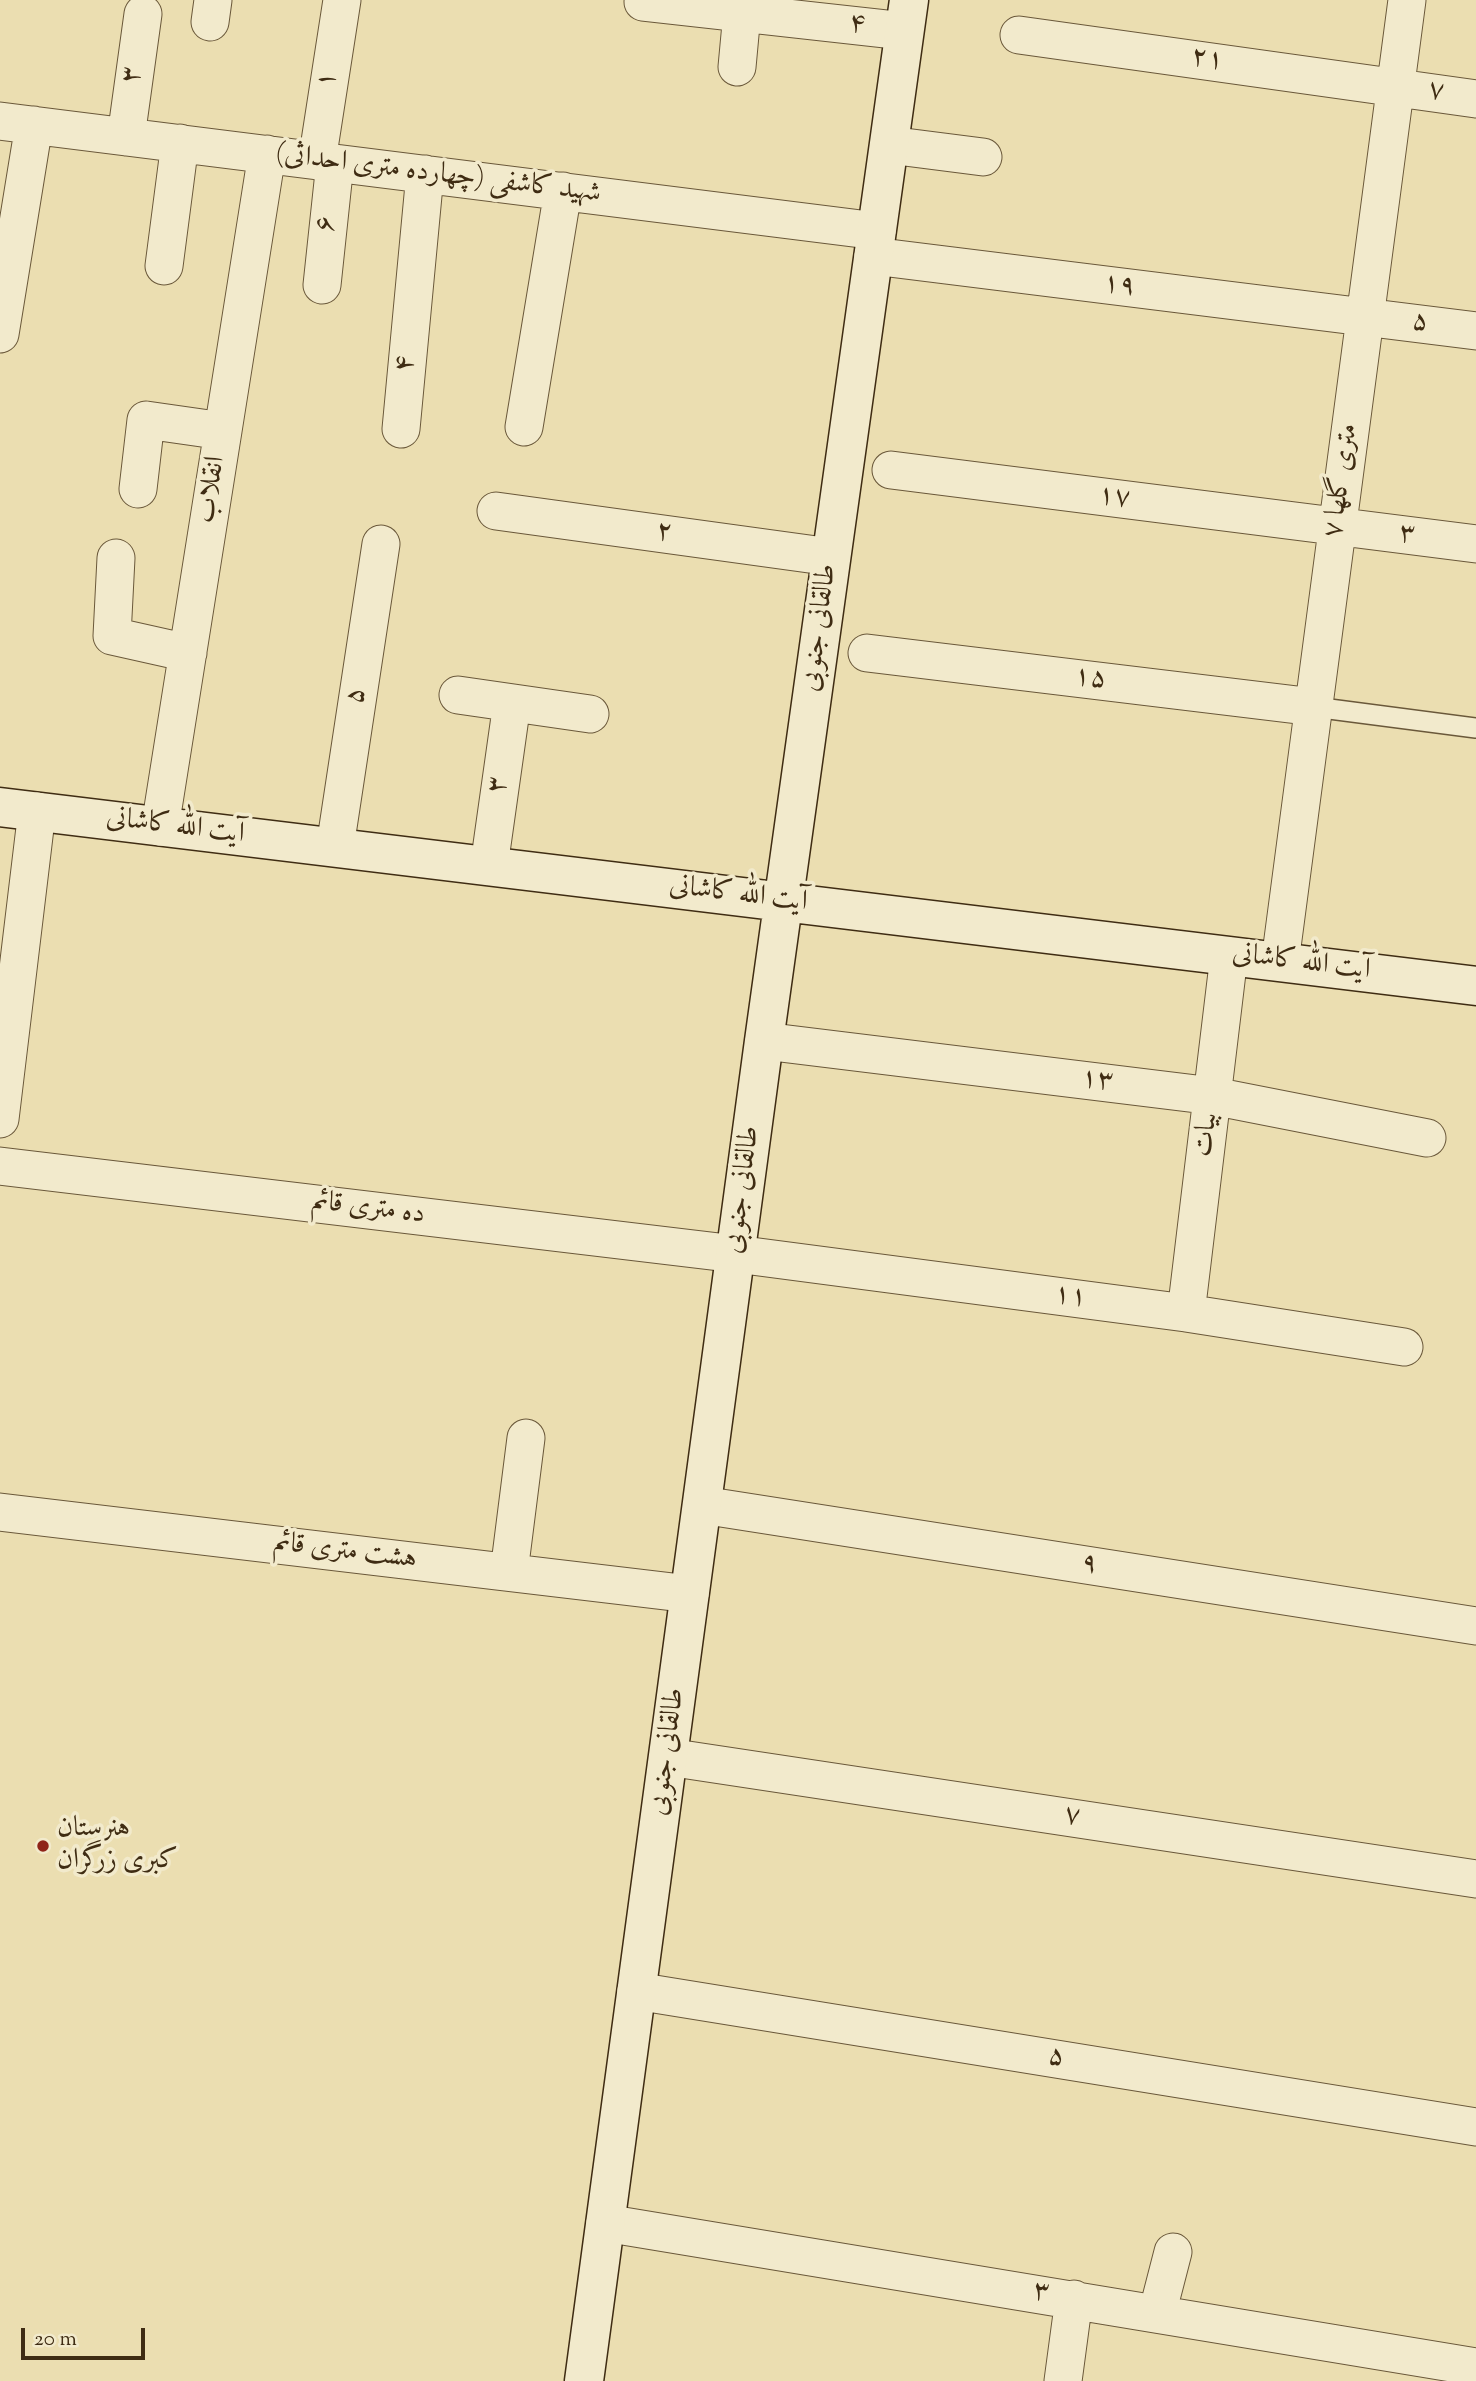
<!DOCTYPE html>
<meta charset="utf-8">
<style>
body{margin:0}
#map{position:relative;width:1476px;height:2381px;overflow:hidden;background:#ebdeb1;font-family:"Sorts Mill Goudy",serif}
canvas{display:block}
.scale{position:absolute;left:21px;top:2328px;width:124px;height:32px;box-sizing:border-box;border:4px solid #3f2c13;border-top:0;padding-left:9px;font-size:21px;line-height:24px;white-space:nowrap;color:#3f2c13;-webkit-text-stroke:5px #f2eacc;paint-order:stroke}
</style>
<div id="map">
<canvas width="1476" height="2381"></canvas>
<div class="scale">20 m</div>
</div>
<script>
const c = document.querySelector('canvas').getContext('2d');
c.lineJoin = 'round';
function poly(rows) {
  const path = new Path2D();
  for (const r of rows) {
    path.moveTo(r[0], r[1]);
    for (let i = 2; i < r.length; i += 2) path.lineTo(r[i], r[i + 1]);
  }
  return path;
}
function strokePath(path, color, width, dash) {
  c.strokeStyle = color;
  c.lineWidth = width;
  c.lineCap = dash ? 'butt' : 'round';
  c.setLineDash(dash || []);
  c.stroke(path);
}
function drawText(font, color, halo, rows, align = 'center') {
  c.font = font + ' "Sorts Mill Goudy",Amiri,serif';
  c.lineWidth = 7;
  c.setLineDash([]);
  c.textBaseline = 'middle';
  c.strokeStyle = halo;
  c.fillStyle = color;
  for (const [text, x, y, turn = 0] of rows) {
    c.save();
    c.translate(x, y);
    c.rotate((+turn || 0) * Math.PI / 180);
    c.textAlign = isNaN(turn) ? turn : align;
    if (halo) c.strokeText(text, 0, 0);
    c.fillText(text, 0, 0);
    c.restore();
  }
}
const lane = poly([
 [1314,707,1476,728]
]);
const street = poly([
 [643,2,904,31],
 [210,22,213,0],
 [1019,35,1476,99],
 [737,67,742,13],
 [0,121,877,231],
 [126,137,143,14],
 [889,145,983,157],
 [317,161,342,0],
 [873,256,1476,331],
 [164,266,180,143],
 [322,285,335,163],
 [0,334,34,125],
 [524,427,563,191],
 [401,429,425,174],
 [891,470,1476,544],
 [138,489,146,420,223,431],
 [496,511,831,557],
 [116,558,112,636,188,653],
 [867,653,1314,707],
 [458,695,590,714],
 [160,827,267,154],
 [335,847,381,544],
 [489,866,512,703],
 [1280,962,1407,0],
 [764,1041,1213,1096,1427,1138],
 [0,1119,37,811],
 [0,1166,736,1254,1186,1313,1404,1347],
 [1186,1313,1229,956],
 [702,1505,1476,1626],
 [0,1512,690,1594],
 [509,1572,526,1438],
 [668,1757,1476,1879],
 [636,1991,1476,2127],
 [605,2223,1476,2367],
 [1157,2314,1173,2252],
 [1063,2381,1074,2299]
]);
const secondary = poly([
 [0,807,1476,986],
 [584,2381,764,1041,909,0]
]);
strokePath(lane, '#6a583a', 22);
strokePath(street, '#6a583a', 39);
strokePath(secondary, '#3f2c13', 41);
strokePath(lane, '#f2eacc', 19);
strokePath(street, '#f2eacc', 37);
strokePath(secondary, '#f2eacc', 38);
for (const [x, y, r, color] of [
 [43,1846,7,"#8f2418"]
]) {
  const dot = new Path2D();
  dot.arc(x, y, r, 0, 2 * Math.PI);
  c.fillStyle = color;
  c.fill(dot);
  strokePath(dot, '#f2eacc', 2.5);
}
drawText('28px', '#3f2c13', '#f2eacc', [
 ["۴",857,26,6],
 ["۲۱",1207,61,8],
 ["۳",134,75,-82],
 ["۱",329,80,-81],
 ["۷",1436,93,9],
 ["شهید کاشفی (چهارده متری احداثی)",438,176,7],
 ["۶",328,224,-84],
 ["۱۹",1119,287,7],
 ["۵",1420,324,7],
 ["۴",407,364,-85],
 ["۷ متری گلها",1343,481,-82],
 ["انقلاب",213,490,-81],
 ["۱۷",1114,499,7],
 ["۲",664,534,8],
 ["۳",1407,536,7],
 ["طالقانی جنوبی",821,628,-82],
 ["۱۵",1090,680,7],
 ["۵",358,696,-81],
 ["۳",500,785,-82],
 ["آیت الله کاشانی",175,828,7],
 ["آیت الله کاشانی",738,896,7],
 ["آیت الله کاشانی",1301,964,7],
 ["۱۳",1097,1082,7],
 ["بیات",1208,1135,-83],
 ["طالقانی جنوبی",744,1190,-82],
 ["ده متری قائم",368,1210,7],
 ["۱۱",1070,1298,7],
 ["هشت متری قائم",345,1553,7],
 ["۹",1089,1566,9],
 ["طالقانی جنوبی",669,1752,-82],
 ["۷",1072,1818,9],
 ["۵",1056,2059,9],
 ["۳",1041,2294,9]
]);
drawText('28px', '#3f2c13', '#f2eacc', [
 ["هنرستان",57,1830],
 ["کبری زرگران",57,1862]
], 'left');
</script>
